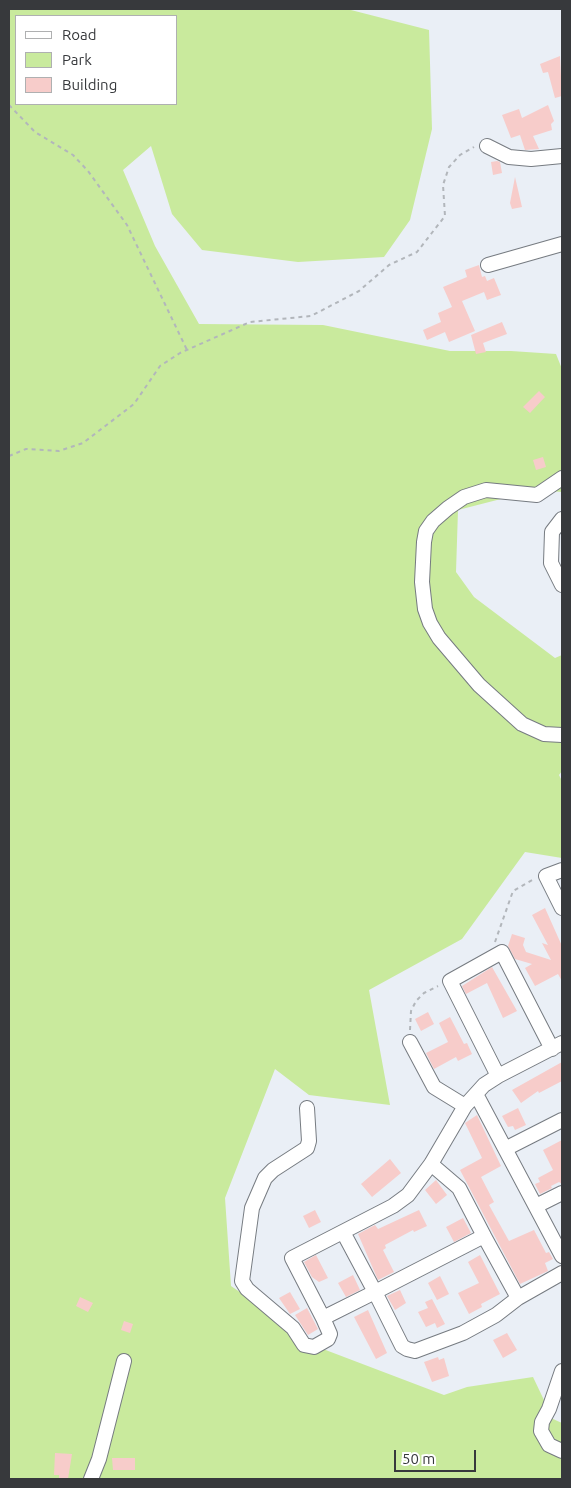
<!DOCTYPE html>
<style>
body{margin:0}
#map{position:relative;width:571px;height:1488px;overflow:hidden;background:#eaeff6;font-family:Ubuntu,sans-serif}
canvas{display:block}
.frame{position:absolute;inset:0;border:10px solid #37393c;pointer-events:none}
.legend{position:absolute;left:15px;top:15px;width:162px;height:90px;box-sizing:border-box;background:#fff;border:1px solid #afb0b1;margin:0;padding:6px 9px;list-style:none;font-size:15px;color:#37393c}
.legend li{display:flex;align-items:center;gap:10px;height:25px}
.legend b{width:25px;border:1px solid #afb0b1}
.scale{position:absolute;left:394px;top:1450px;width:82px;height:22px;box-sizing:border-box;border:2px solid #37393c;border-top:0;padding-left:6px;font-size:15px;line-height:18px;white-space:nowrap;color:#37393c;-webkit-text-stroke:4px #fff;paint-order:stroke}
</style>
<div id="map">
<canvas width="571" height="1488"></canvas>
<div class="frame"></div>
<ul class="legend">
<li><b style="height:6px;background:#fff"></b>Road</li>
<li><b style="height:14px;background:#c9ea9d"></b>Park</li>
<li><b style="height:14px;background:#f7ccca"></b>Building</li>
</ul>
<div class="scale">50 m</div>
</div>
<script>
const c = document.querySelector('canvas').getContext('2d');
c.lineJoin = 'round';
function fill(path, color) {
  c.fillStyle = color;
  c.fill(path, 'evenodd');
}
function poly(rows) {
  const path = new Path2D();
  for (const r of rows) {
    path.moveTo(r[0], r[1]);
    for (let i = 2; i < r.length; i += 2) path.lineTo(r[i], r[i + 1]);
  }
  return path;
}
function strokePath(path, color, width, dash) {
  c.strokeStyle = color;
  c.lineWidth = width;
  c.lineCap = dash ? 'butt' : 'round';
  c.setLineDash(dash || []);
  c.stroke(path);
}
fill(poly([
 [9,9,347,9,429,30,432,129,410,220,384,257,298,262,202,250,172,214,151,146,123,170,155,246,199,324,323,325,450,351,511,351,556,354,562,369,562,492,536,490,458,510,456,572,474,597,555,658,562,655,562,771,559,775,562,781,562,858,525,852,462,939,369,990,390,1105,309,1095,275,1069,225,1198,231,1286,323,1349,444,1395,467,1387,533,1377,553,1419,562,1423,562,1479,9,1479],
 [16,16,176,16,176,104,16,104]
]), '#c9ea9d');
fill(poly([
 [560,56,562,96,555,98,548,72,543,73,540,64],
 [548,105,554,121,551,124,552,130,533,136,539,149,525,150,520,135,511,138,502,115,519,109,522,118],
 [497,161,500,162,502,173,493,175,491,162],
 [515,177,522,207,512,209,510,203],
 [479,265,482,277,485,276,487,281,494,278,501,295,487,300,484,292,462,301,475,331,449,342,445,332,427,340,423,330,441,322,438,313,452,307,443,287,467,277,465,270],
 [502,322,507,334,483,343,486,352,476,354,471,335],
 [539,391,545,397,530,413,523,407],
 [543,457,546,467,536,470,533,460],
 [545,908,562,946,562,981,558,974,535,986,525,968,532,964,515,959,508,946,512,934,525,938,523,945,526,952,551,960,542,943,548,945,532,915],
 [492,967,517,1011,503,1018,487,983,466,994,462,986],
 [428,1012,434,1024,421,1031,415,1019],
 [450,1017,464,1044,467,1043,472,1054,458,1061,456,1057,434,1069,426,1053,448,1042,439,1023],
 [562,1062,562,1081,539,1093,538,1091,521,1103,512,1090],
 [518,1108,526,1125,515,1130,513,1126,508,1127,502,1116],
 [477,1115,501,1166,481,1177,494,1202,489,1205,509,1241,534,1230,546,1253,549,1252,553,1259,545,1263,548,1271,520,1284,460,1170,482,1158,465,1123],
 [562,1140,562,1184,559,1182,551,1186,552,1188,540,1194,535,1184,540,1182,538,1178,553,1170,543,1150],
 [390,1159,401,1173,372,1197,361,1184],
 [436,1180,447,1195,436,1204,425,1190],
 [315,1210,321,1222,309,1228,303,1216],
 [419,1210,427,1226,414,1232,413,1230,385,1245,386,1248,383,1250,394,1272,378,1280,358,1234,375,1225,378,1229],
 [463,1218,471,1233,454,1242,446,1227],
 [316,1255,328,1278,319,1282,312,1277,304,1262],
 [480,1255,500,1294,481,1304,482,1307,469,1314,458,1293,479,1283,468,1262],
 [353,1275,360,1290,346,1297,338,1283],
 [440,1276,449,1294,437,1300,428,1283],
 [400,1290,406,1303,395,1310,387,1296],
 [290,1292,300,1309,290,1314,279,1298],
 [80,1297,93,1303,88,1312,76,1306],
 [432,1299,445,1324,437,1328,435,1323,426,1327,418,1312,428,1308,425,1302],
 [307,1308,318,1329,308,1335,295,1315],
 [368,1310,387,1353,376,1359,354,1317],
 [124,1321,133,1324,130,1333,121,1330],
 [507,1333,517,1350,503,1358,493,1340],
 [438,1357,439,1360,444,1358,449,1376,432,1382,424,1362],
 [55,1453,72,1454,68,1479,59,1479,59,1475,54,1475],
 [112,1458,135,1458,135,1470,113,1470]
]), '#f7ccca');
const minor = poly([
 [487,146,509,157,531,159,562,156],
 [488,265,562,244],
 [562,478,537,495,486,490,464,497,448,508,433,521,426,531,424,542,422,582,425,609,430,623,439,638,479,685,522,724,544,734,562,735],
 [562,519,552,532,551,563,562,585],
 [562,870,546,876,562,908],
 [410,1042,434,1087,465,1106,484,1085,498,1076,562,1043],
 [498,1076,450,981,502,952,552,1049],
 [476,1094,562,1256],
 [307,1108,309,1141,307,1148,273,1170,265,1178,252,1208,242,1281,247,1289,293,1328,304,1345,314,1347,328,1339,330,1334,323,1318],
 [507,1148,562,1120],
 [431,1164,459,1188,484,1236],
 [536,1206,562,1193],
 [343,1232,375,1292,402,1346,407,1349,415,1351,463,1333,496,1315,518,1298,484,1236,375,1292,323,1318,292,1258,393,1206,408,1195,431,1164,465,1106],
 [518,1298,562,1273],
 [562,1371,549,1409,542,1422,541,1431,549,1445,562,1451],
 [91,1479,99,1459,124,1361]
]);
strokePath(minor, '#767b81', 16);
strokePath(poly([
 [9,105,35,132,73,155,88,171,127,225,187,350],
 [9,456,26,449,59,451,83,443,134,404,160,366,180,353,250,322,311,316,359,291,389,265,417,252,445,216,443,185,449,167,460,155,474,147],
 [495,942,513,891,534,879],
 [410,1030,411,1011,416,1001,424,993,438,986]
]), '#b2b6bb', 2, [4, 4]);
strokePath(minor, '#fff', 14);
</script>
